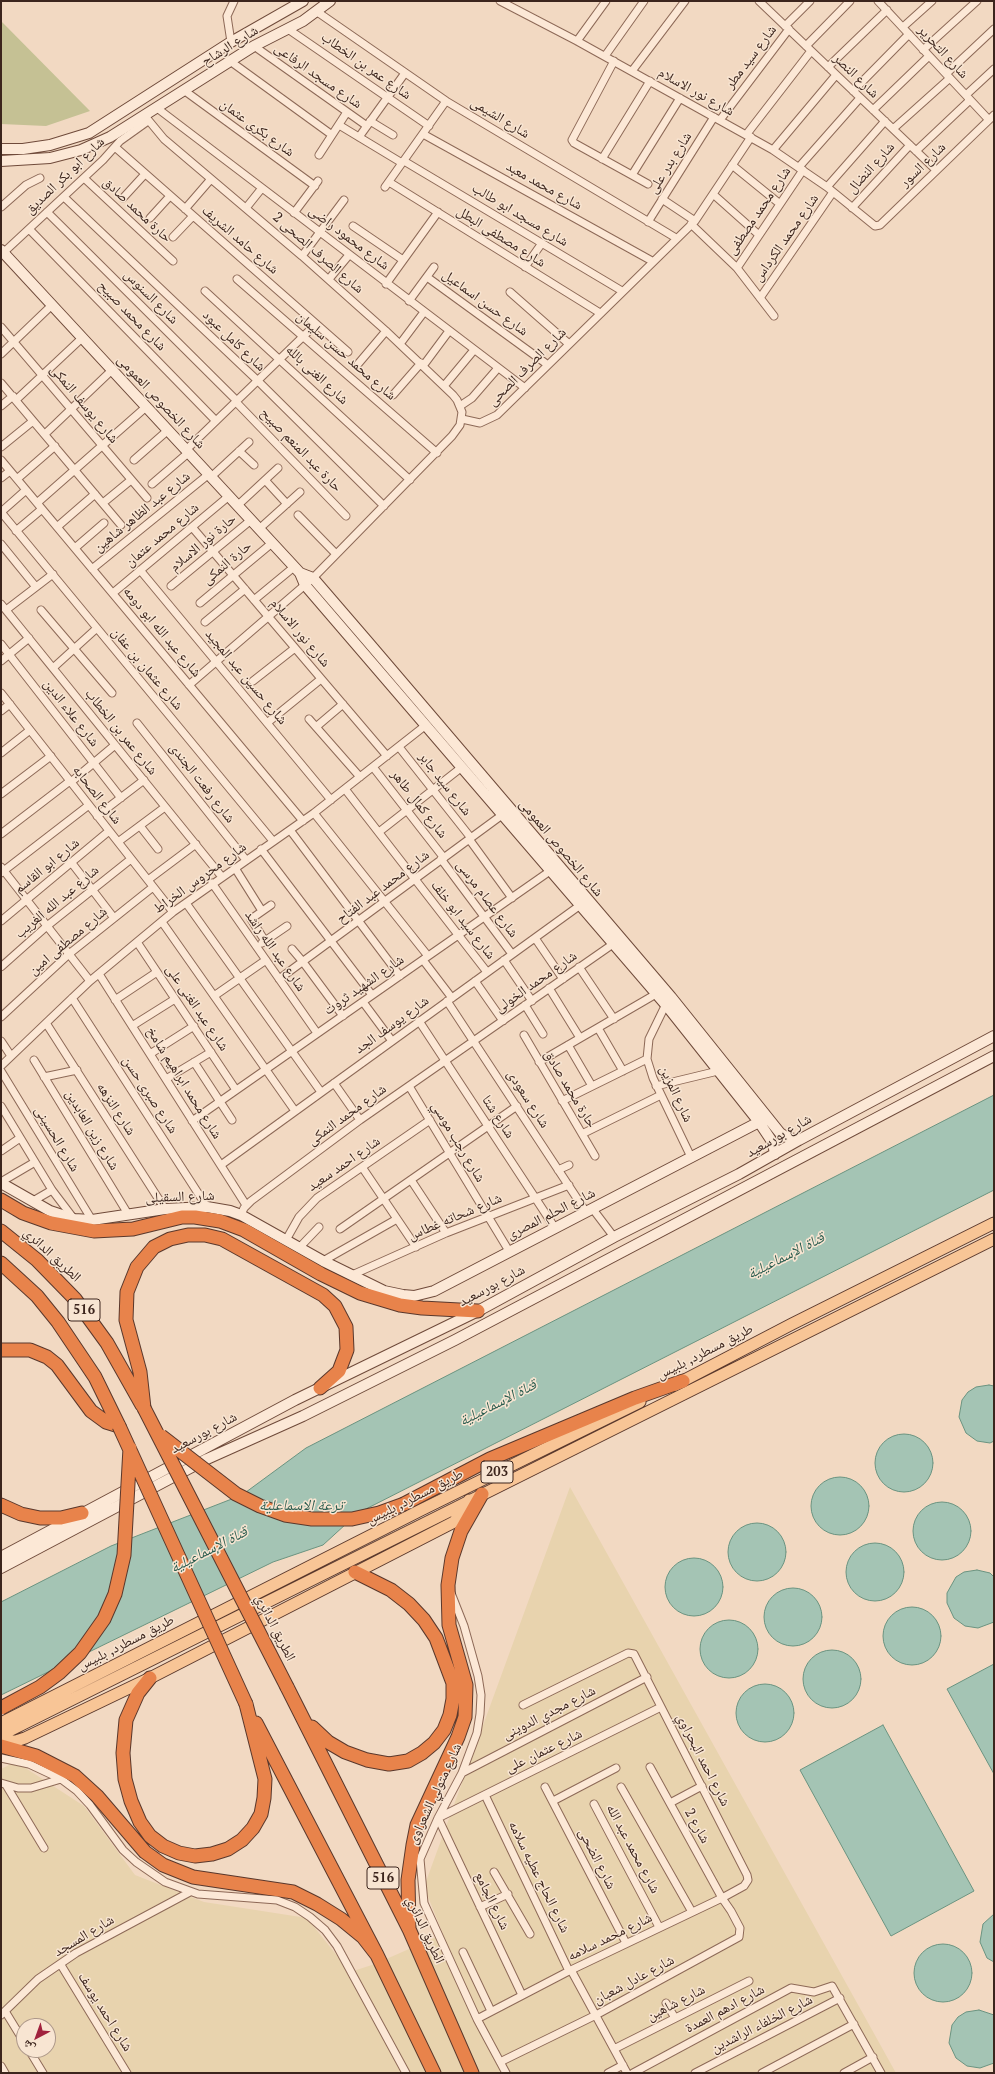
<!DOCTYPE html>
<meta charset="utf-8">
<style>
body{margin:0}
#map{position:relative;width:995px;height:2074px;overflow:hidden;background:#f2d9c2;font-family:"PT Serif","Noto Naskh Arabic",serif}
canvas{display:block}
.frame{position:absolute;inset:0;border:2px solid #3c251d;pointer-events:none}
.north{position:absolute;left:16px;top:2018px;width:40px;height:40px;box-sizing:border-box;background:#f8e5d2;border:1px solid #ad988a;border-radius:50%;rotate:221deg;font-size:11px;font-weight:700;line-height:16px;text-align:center;color:#3c251d}
.north::after{content:'';display:block;margin:auto;width:14px;height:18px;background:#a1223d;clip-path:polygon(50% 0,100% 100%,50% 72%,0 100%)}
</style>
<div id="map">
<canvas width="995" height="2074"></canvas>
<div class="frame"></div>
<div class="north">ش</div>
</div>
<script>
const c = document.querySelector('canvas').getContext('2d');
c.lineJoin = 'round';
function fill(path, color) {
  c.fillStyle = color;
  c.fill(path, 'evenodd');
}
function poly(rows) {
  const path = new Path2D();
  for (const r of rows) {
    if (r.length === 3) {
      path.moveTo(r[0] + r[2], r[1]);
      path.arc(r[0], r[1], r[2], 0, 2 * Math.PI);
      continue;
    }
    path.moveTo(r[0], r[1]);
    for (let i = 2; i < r.length; i += 2) path.lineTo(r[i], r[i + 1]);
  }
  return path;
}
function strokePath(path, color, width, dash) {
  c.strokeStyle = color;
  c.lineWidth = width;
  c.lineCap = dash ? 'butt' : 'round';
  c.setLineDash(dash || []);
  c.stroke(path);
}
function drawText(font, color, halo, rows, align = 'center') {
  c.font = font + ' "PT Serif","Noto Naskh Arabic",serif';
  c.lineWidth = 3;
  c.setLineDash([]);
  c.textBaseline = 'middle';
  c.strokeStyle = halo;
  c.fillStyle = color;
  for (const [text, x, y, turn = 0] of rows) {
    c.save();
    c.translate(x, y);
    c.rotate((+turn || 0) * Math.PI / 180);
    c.textAlign = isNaN(turn) ? turn : align;
    if (halo) c.strokeText(text, 0, 0);
    c.fillText(text, 0, 0);
    c.restore();
  }
}
fill(poly([
 [570,1487,896,2073,1,2073,1,1769,17,1761,27,1769,84,1806,135,1875,204,1902,307,1918,350,1972,375,1964,443,1934,424,1887],
 [24,2026,48,2026,48,2050,24,2050]
]), '#e8d3ae');
fill(poly([
 [1,21,90,111,46,126,1,124]
]), '#c5c194');
const water = poly([
 [994,1095,994,1190,358,1513,323,1545,273,1562,1,1695,1,1602,111,1546,242,1495,306,1448,994,1095],
 [989,1385,994,1386,994,1441,990,1443,977,1441,966,1433,959,1417,962,1400,968,1392,976,1387,989,1385],
 [904,1463,29],
 [840,1506,29],
 [942,1531,29],
 [757,1552,29],
 [875,1572,29],
 [694,1587,29],
 [977,1570,990,1573,994,1577,994,1622,978,1628,965,1626,954,1618,947,1603,947,1593,956,1577,964,1572,977,1570],
 [793,1617,29],
 [912,1636,29],
 [729,1649,29],
 [832,1679,29],
 [994,1664,994,1774,947,1689,994,1664],
 [765,1713,29],
 [883,1725,974,1891,891,1936,800,1770,883,1725],
 [994,1914,994,1962,987,1958,980,1942,983,1924,994,1914],
 [943,1973,29],
 [979,2010,994,2015,994,2063,980,2068,967,2066,956,2058,949,2043,952,2025,958,2017,966,2012,979,2010]
]);
fill(water, '#a4c4b4');
strokePath(water, '#6a9380', 1);
const street = poly([
 [500,1,577,41,773,150,827,187,875,226,880,225,994,115],
 [759,1,936,170],
 [878,1,989,120],
 [316,11,446,101,676,238],
 [785,26,810,1],
 [903,27,932,1],
 [288,29,429,126],
 [577,41,606,1],
 [231,42,227,16,234,1],
 [254,46,367,126],
 [806,46,850,1],
 [923,50,977,1],
 [605,56,644,1],
 [230,61,332,135],
 [614,61,572,140,574,143,648,184],
 [828,67,887,10],
 [632,71,685,1],
 [946,74,994,29],
 [185,91,315,186],
 [853,91,909,34],
 [966,95,994,69],
 [157,108,525,388],
 [873,110,929,56],
 [145,116,164,139,302,256,386,331,453,395,457,400,462,412,460,425,452,436,313,578,189,685],
 [720,120,789,29],
 [370,121,393,135],
 [339,125,402,163],
 [893,129,950,78],
 [423,134,652,261],
 [746,135,811,51],
 [359,137,405,73],
 [115,147,348,352],
 [773,150,836,75],
 [916,151,970,100],
 [319,155,347,112],
 [602,159,650,81],
 [404,161,622,291],
 [732,165,780,204],
 [799,167,860,98],
 [632,175,680,98],
 [84,178,173,261],
 [389,182,600,313],
 [385,187,446,101],
 [827,187,885,121],
 [713,194,759,235],
 [64,197,258,381,384,506],
 [123,198,145,174],
 [662,199,695,221],
 [1,207,26,185,40,178],
 [246,208,262,188],
 [852,208,910,145],
 [185,209,211,179],
 [47,212,237,401],
 [294,213,318,181],
 [150,218,170,196],
 [648,222,714,117],
 [691,224,737,268,774,316],
 [353,226,403,260],
 [29,229,216,421],
 [173,237,193,216],
 [3,253,103,160,120,141,148,121],
 [302,256,344,200],
 [525,267,542,243],
 [737,268,803,170],
 [427,277,548,365],
 [237,279,437,453],
 [329,279,349,255],
 [386,284,438,212],
 [205,291,410,480],
 [510,292,569,344],
 [760,298,833,192],
 [409,301,434,267],
 [1,327,147,498],
 [400,344,424,312],
 [1,354,52,305],
 [358,364,386,331],
 [423,366,449,331],
 [1,383,121,525],
 [444,386,474,350],
 [393,395,421,363],
 [16,400,82,338],
 [236,402,346,516],
 [1,406,13,396],
 [460,406,472,398,498,368],
 [462,419,480,423,497,415,695,221,751,137],
 [45,434,112,370],
 [1,447,33,421],
 [186,450,316,324],
 [239,451,254,465],
 [1,460,303,821],
 [134,460,167,431],
 [211,477,249,442],
 [1,478,10,471],
 [17,479,55,446],
 [265,480,287,504],
 [152,484,188,453],
 [37,503,146,407],
 [103,503,131,480],
 [237,506,278,468],
 [1,512,273,841],
 [1,512,26,490],
 [298,515,336,554],
 [57,527,95,494],
 [192,527,387,756],
 [259,529,300,492],
 [16,531,42,509],
 [1,544,36,587],
 [75,548,104,523],
 [92,569,209,474],
 [140,570,331,800],
 [171,586,251,520],
 [113,593,229,496],
 [254,600,294,567],
 [200,603,272,543],
 [1,604,222,877],
 [6,610,53,574],
 [41,610,112,693],
 [205,622,245,589],
 [1,644,121,798],
 [1,661,29,638],
 [53,668,97,628],
 [253,681,295,648],
 [1,693,173,912],
 [1,711,10,704],
 [309,719,360,777],
 [137,723,246,860],
 [267,723,321,679],
 [316,727,343,704],
 [399,747,471,838],
 [1,753,30,730],
 [373,767,444,858],
 [71,782,115,745],
 [345,789,487,972],
 [1,794,51,756],
 [314,813,428,956],
 [97,816,144,780],
 [140,826,158,849],
 [290,830,400,976],
 [379,832,462,767],
 [1,834,70,781],
 [469,839,512,898],
 [118,842,165,807],
 [261,849,372,995],
 [441,859,512,954],
 [71,862,114,918],
 [1,867,90,981],
 [235,868,262,911],
 [1,873,89,805],
 [148,880,196,844],
 [212,883,317,1033],
 [186,903,321,1092],
 [1,921,109,831],
 [162,922,295,1111],
 [535,938,563,979],
 [265,941,251,919,271,905],
 [137,942,236,1090],
 [262,943,287,926],
 [292,949,303,962],
 [423,960,452,998],
 [504,960,532,1001],
 [303,962,343,1016],
 [1,967,47,926,131,859],
 [579,967,614,1019],
 [99,974,246,1205],
 [279,979,502,815],
 [475,981,503,1021],
 [549,988,580,1038],
 [214,996,266,960],
 [72,998,207,1207],
 [115,1000,157,972],
 [447,1001,586,1212],
 [363,1002,392,1041],
 [667,1002,649,1039,647,1059,653,1078,691,1157],
 [525,1005,543,1034],
 [1,1017,69,954,153,887],
 [419,1021,555,1228],
 [46,1023,165,1209],
 [132,1026,175,999],
 [598,1028,623,1071],
 [524,1035,595,1156],
 [1,1041,11,1056],
 [568,1045,592,1086],
 [150,1054,194,1026],
 [34,1060,128,1214],
 [194,1062,232,1120],
 [539,1062,656,994],
 [1,1066,90,981,173,912,314,813,426,725],
 [1,1071,92,1220],
 [44,1077,77,1070],
 [166,1079,211,1052],
 [334,1083,360,1120],
 [409,1086,509,1251],
 [656,1086,718,1071],
 [562,1101,647,1059],
 [1,1106,52,1190,74,1219],
 [192,1121,550,871],
 [582,1134,661,1095],
 [1,1151,20,1138],
 [221,1165,579,906],
 [362,1167,416,1247],
 [558,1170,569,1165],
 [411,1180,446,1233],
 [1,1182,35,1162],
 [33,1201,52,1190],
 [592,1208,614,1237],
 [241,1215,244,1208,251,1201,360,1120,613,944],
 [340,1229,517,1106],
 [286,1240,299,1217,317,1198,430,1120],
 [299,1248,319,1227],
 [323,1261,397,1219],
 [352,1275,446,1233,569,1185],
 [451,1593,464,1626,478,1676,481,1695,480,1714,477,1733,462,1773,438,1818,420,1859,424,1903,477,2019,506,2073],
 [1,1758,29,1764,61,1779,77,1791,90,1805,123,1850,136,1862,165,1882,198,1894,277,1900,295,1907,310,1917,325,1930,337,1946,406,2073],
 [462,1773,647,1677],
 [1,1783,18,1788,31,1788,61,1779],
 [6,1785,44,1848],
 [545,1787,626,1943],
 [621,1787,692,1912],
 [485,1795,569,1971],
 [553,1801,616,1768],
 [670,1803,702,1786],
 [594,1804,659,1927],
 [494,1872,530,1934],
 [480,1907,508,1894],
 [463,1952,491,2011],
 [61,1965,127,2073],
 [571,1970,627,2073],
 [522,1995,438,1818,661,1707],
 [666,2003,675,2018],
 [5,2011,24,2042],
 [1,2015,38,1979,76,1953,190,1892],
 [477,2019,571,1970,722,1898,744,1886,748,1880,747,1875,634,1654,628,1653,523,1705],
 [614,2049,749,1981],
 [29,2050,43,2073],
 [500,2062,596,2015,739,1937,740,1928,731,1911,722,1898,650,1767],
 [1,2066,5,2073],
 [608,2073,623,2065],
 [633,2073,791,1988,814,1992,832,1986,881,2073],
 [695,2073,840,1998],
 [762,2073,854,2024],
 [844,2073,873,2057]
]);
const secondary = poly([
 [1,149,23,149,50,145,89,133,231,42,303,1],
 [1,161,50,158,81,150,110,137,254,46,303,21,330,1],
 [1,250,300,573,305,585,666,1005,759,1122,773,1143,775,1154],
 [300,573,313,578,369,643,671,997,780,1133,786,1137,799,1140],
 [1,1183,50,1211,74,1219,92,1220,165,1209,207,1207,230,1211,241,1215,323,1261,384,1291,403,1295,414,1296,434,1291,759,1122],
 [1,1557,295,1400,478,1311,614,1237,739,1174,799,1140,994,1036],
 [1,1568,207,1459,303,1416,455,1340,994,1056]
]);
const primary = poly([
 [675,1385,792,1324,994,1223],
 [1,1723,421,1510,640,1402],
 [1,1735,994,1239],
 [1,1740,16,1741,25,1738,150,1678,454,1522,463,1511,469,1500]
]);
const highway = poly([
 [1,1200,23,1213,51,1223,94,1231,133,1229,182,1217,195,1217,220,1221,244,1230,321,1274,360,1293,400,1305,422,1308,478,1311],
 [1,1231,37,1260,75,1299,107,1343,142,1405],
 [1,1263,37,1296,58,1322,95,1377,119,1426],
 [1,1350,30,1350,47,1357,57,1365,91,1411,106,1422,119,1426],
 [144,1408,140,1372,126,1320,127,1292,137,1267,154,1247,170,1239,188,1235,205,1235,222,1239,323,1295,335,1306,346,1327,347,1350,339,1371,320,1388],
 [404,1504,490,1459,635,1398,683,1381],
 [1,1505,21,1514,40,1518,61,1518,82,1513],
 [150,1678,138,1693,126,1720,123,1753,125,1779,131,1801,140,1822,150,1836,163,1846,179,1853,195,1856,212,1854,228,1849,242,1840,253,1828,261,1814,264,1798,265,1779,246,1704],
 [287,1687,409,1929,472,2073],
 [256,1723,377,1955,434,2073],
 [312,1727,328,1742,345,1752,367,1760,389,1764,408,1761,422,1753,434,1743,444,1730,450,1715,453,1699,453,1683,436,1638,424,1620,409,1604,391,1590,355,1572],
 [1,1746,36,1756,75,1776,97,1796,145,1852,163,1865,193,1877,293,1892,317,1904,341,1919,363,1937,377,1955],
 [409,1929,408,1880,413,1845,417,1825,458,1737,465,1717,466,1685,449,1625,448,1585,452,1558,461,1531,482,1494]
]);
strokePath(street, '#8d6957', 9);
strokePath(secondary, '#6f4a3a', 12);
strokePath(primary, '#5a382c', 13);
strokePath(highway, '#5a382c', 15);
strokePath(street, '#fce8d6', 7);
strokePath(secondary, '#fce8d6', 10);
strokePath(primary, '#f8c596', 11);
strokePath(highway, '#e8834b', 13);
const highwayBridge = poly([
 [144,1408,287,1687],
 [119,1426,246,1704],
 [161,1436,236,1494,260,1506,285,1515,312,1519,352,1519,379,1513,404,1504],
 [1,1708,40,1687,59,1673,80,1653,104,1619,115,1594,124,1555,130,1448]
]);
strokePath(highwayBridge, '#5a382c', 15, []);
strokePath(highwayBridge, '#e8834b', 13);
for (const [x, y, w] of [
 [84,1310,32],
 [497,1472,32],
 [383,1878,32]
]) {
  const box = new Path2D();
  box.roundRect(x - w / 2, y - 11, w, 22, 3);
  c.fillStyle = '#f8e5d2';
  c.fill(box);
  strokePath(box, '#3c251d', 1);
}
drawText('bold 13px', '#3c251d', null, [
 ["516",84,1310],
 ["203",497,1472],
 ["516",383,1878]
]);
drawText('14px', '#3c251d', '#f8e5d2', [
 ["شارع الرشاح",230,46,-32],
 ["شارع التحرير",943,52,47],
 ["شارع سيد مطر",751,57,-53],
 ["شارع عمر بن الخطاب",366,66,35],
 ["شارع مسجد الرفاعى",318,76,35],
 ["شارع النصر",856,76,44],
 ["شارع نور الاسلام",696,92,29],
 ["شارع الشيمى",500,118,31],
 ["شارع بكرى عثمان",257,128,36],
 ["شارع بدر على",670,163,-58],
 ["شارع السور",923,165,-44],
 ["شارع النضال",871,168,-48],
 ["شارع ابو بكر الصديق",65,176,-44],
 ["شارع محمد معبد",544,186,29],
 ["حارة محمد صادق",137,210,43],
 ["شارع محمد مصطفى",759,211,-56],
 ["شارع مسجد ابو طالب",520,215,31],
 ["شارع مصطفى البطل",501,237,32],
 ["شارع محمود راضى",349,238,37],
 ["شارع محمد الكرداس",786,238,-55],
 ["شارع حامد الشريف",240,240,41],
 ["شارع الصرف الصحى 2",318,253,41],
 ["شارع السنوس",151,297,45],
 ["شارع حسن اسماعيل",485,303,36],
 ["شارع محمد صبيح",132,316,46],
 ["شارع كامل عبود",234,341,44],
 ["شارع محمد حسن سليمان",346,356,41],
 ["شارع الصرف الصحى",527,367,-45],
 ["شارع الغنى بالله",317,375,43],
 ["شارع الخصوص العمومى",161,402,47],
 ["شارع يوسف النمكى",84,404,50],
 ["حارة عبد المنعم صبيح",301,450,46],
 ["شارع عبد الظاهر شاهين",142,512,-39],
 ["شارع محمد عتمان",162,535,-40],
 ["حارة نور الاسلام",203,543,-40],
 ["حارة النمكى",227,563,-40],
 ["شارع عبد الله ابو دومه",162,632,50],
 ["شارع نور الاسلام",300,633,50],
 ["شارع عثمان بن عفان",147,669,50],
 ["شارع حسين عبد المجيد",246,677,50],
 ["شارع علاء الدين",71,713,52],
 ["شارع عمر بن الخطاب",121,732,51],
 ["شارع رفعت الجندى",202,783,52],
 ["شارع سيد جابر",445,784,52],
 ["شارع الصحابه",97,795,52],
 ["شارع كمال طاهر",419,804,52],
 ["شارع الخصوص العمومى",561,848,50],
 ["شارع ابو القاسم",47,866,-39],
 ["شارع محروس الخراط",200,878,-36],
 ["شارع محمد عبد الفتاح",383,887,-37],
 ["شارع عصام مرسى",487,899,53],
 ["شارع عبد الله الغريب",57,902,-40],
 ["شارع سيد ابو خلف",463,920,52],
 ["شارع مصطفى امين",68,941,-40],
 ["شارع عبد الله راشد",275,951,55],
 ["شارع محمد الخولى",536,982,-35],
 ["شارع الشهيد ثروت",364,985,-35],
 ["شارع عبد الغنى على",197,1008,56],
 ["شارع يوسف الجد",392,1025,-36],
 ["شارع محمد ابراهيم شامخ",184,1083,58],
 ["حارة محمد صادق",570,1089,59],
 ["شارع المزين",676,1094,65],
 ["شارع صبرى حسن",150,1095,57],
 ["شارع سعودى",528,1099,57],
 ["شارع النزهه",116,1109,57],
 ["شارع محمد النمكى",347,1115,-36],
 ["شارع شتا",498,1117,57],
 ["شارع زين العابدين",92,1130,59],
 ["شارع بورسعيد",779,1136,-30],
 ["شارع الحسينى",57,1139,59],
 ["شارع رجب موسي",458,1142,59],
 ["شارع احمد سعيد",344,1164,-35],
 ["شارع السقيلى",180,1197,-2],
 ["شارع الحلم المصرى",551,1214,-27],
 ["شارع شحاته غطاس",455,1217,-23],
 ["الطريق الدائري",52,1255,43],
 ["شارع بورسعيد",492,1286,-28],
 ["طريق مسطرد, بلبيس",705,1352,-27],
 ["شارع بورسعيد",204,1433,-28],
 ["طريق مسطرد, بلبيس",415,1497,-27],
 ["الطريق الدائري",275,1628,63],
 ["طريق مسطرد, بلبيس",126,1643,-27],
 ["شارع مجدي الدوينى",549,1713,-27],
 ["شارع عثمان على",544,1751,-26],
 ["شارع احمد البحراوي",703,1760,63],
 ["شارع متولي الشعراوى",435,1794,-65],
 ["شارع 2",697,1826,61],
 ["شارع محمد عبد الله",633,1849,62],
 ["شارع الضحى",597,1859,63],
 ["شارع الحاج عطيه سلامه",539,1877,64],
 ["شارع الجامع",492,1901,64],
 ["الطريق الدائري",425,1930,65],
 ["شارع المسجد",84,1936,-31],
 ["شارع محمد سلامه",610,1937,-26],
 ["شارع عادل شعبان",634,1980,-28],
 ["شارع شاهين",676,2003,-27],
 ["شارع ادهم العمدة",725,2009,-28],
 ["شارع احمد يوسف",105,2012,58],
 ["شارع الخلفاء الراشدين",762,2024,-27]
]);
drawText('italic 15px', '#2b5d4f', '#f8e5d2', [
 ["قناة الإسماعيلية",786,1256,-27],
 ["قناة الإسماعيلية",498,1403,-27],
 ["ترعة الاسماعلية",301,1506],
 ["قناة الإسماعيلية",209,1550,-27]
]);
</script>
